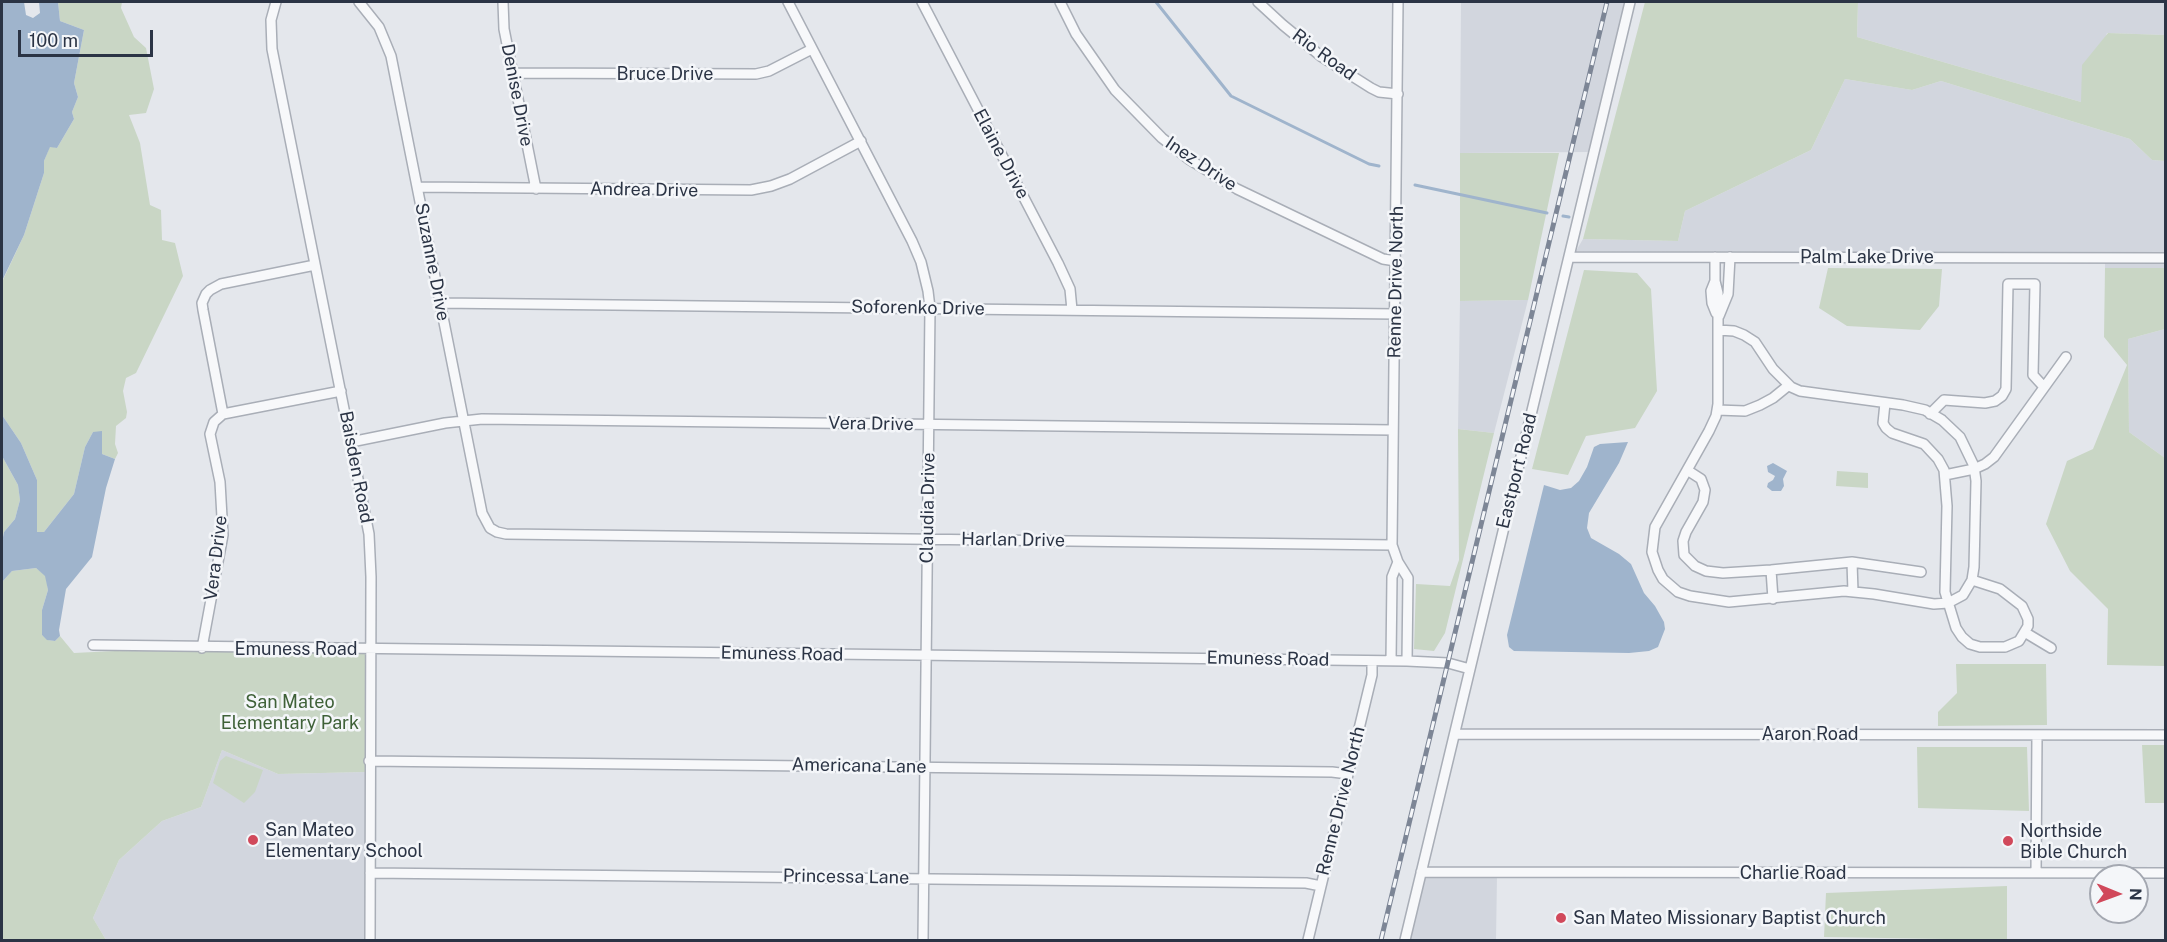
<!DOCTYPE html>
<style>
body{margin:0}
#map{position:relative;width:2167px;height:942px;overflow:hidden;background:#e4e7ec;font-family:"Public Sans",sans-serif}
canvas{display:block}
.frame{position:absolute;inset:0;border:3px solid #2b3445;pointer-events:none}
.north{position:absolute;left:2089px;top:864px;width:60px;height:60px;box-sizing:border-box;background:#f4f6f9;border:2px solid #a4a8b1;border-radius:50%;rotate:91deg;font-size:16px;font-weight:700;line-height:24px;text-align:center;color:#2b3445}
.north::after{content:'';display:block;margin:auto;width:21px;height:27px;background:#d1495b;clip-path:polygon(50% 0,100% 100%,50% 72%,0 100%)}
.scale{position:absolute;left:18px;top:30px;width:135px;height:27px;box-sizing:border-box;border:3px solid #2b3445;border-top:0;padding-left:8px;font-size:18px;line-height:21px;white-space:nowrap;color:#2b3445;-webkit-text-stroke:4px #f4f6f9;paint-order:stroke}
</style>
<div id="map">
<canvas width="2167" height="942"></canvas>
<div class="frame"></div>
<div class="north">N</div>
<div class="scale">100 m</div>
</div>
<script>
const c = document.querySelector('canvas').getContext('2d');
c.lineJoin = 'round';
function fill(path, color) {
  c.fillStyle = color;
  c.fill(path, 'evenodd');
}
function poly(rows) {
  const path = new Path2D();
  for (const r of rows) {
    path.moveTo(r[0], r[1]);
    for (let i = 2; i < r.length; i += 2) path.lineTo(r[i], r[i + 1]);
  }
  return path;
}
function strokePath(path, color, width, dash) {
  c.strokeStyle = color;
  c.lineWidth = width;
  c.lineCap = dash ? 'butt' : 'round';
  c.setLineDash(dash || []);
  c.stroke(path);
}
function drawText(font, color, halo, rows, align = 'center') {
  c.font = font + ' "Public Sans",sans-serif';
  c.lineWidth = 5;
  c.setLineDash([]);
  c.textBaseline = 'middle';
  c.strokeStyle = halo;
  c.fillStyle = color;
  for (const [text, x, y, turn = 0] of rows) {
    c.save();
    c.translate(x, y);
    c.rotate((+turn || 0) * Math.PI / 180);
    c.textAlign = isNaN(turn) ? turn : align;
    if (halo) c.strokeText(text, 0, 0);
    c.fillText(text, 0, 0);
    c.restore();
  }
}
fill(poly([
 [1461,2,1625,2,1589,152,1460,153],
 [1858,2,2165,2,2165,35,2107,33,2081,102,1857,37],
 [1845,79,1912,90,1941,81,2130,139,2152,160,2165,161,2165,268,2105,268,2105,253,1576,251,1583,239,1678,241,1685,211,1811,150],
 [1528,300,1494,433,1458,429,1460,301],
 [2165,329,2165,458,2129,432,2128,339],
 [222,750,278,774,365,772,365,940,106,940,93,918,119,860,162,821,201,807],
 [1425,876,1497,876,1496,940,1410,940]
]), '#d2d6de');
fill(poly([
 [58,2,122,2,121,8,134,37,146,48,154,89,146,113,129,115,140,143,150,205,161,210,162,240,175,243,183,276,136,373,126,378,123,391,127,412,126,418,116,426,115,444,118,453,115,459,102,454,102,432,93,432,85,447,74,494,44,532,37,532,37,480,21,443,2,415,2,282,24,235,44,173,44,161,50,146,57,148,74,119,72,112,78,97,74,83,84,30,60,21],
 [1645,2,1858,2,1857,37,2081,102,2082,65,2108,33,2165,35,2165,161,2152,160,2130,139,1941,81,1912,90,1845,79,1811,150,1685,211,1678,241,1583,239],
 [1460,153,1559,153,1528,300,1460,301],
 [1828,268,1942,269,1939,306,1920,330,1847,326,1819,308],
 [2105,268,2165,268,2165,329,2128,339,2129,432,2165,458,2165,666,2107,665,2108,609,2070,571,2046,524,2067,461,2093,449,2127,365,2104,337],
 [1584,270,1637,273,1651,289,1657,391,1635,428,1586,436,1568,475,1532,469],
 [1458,429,1494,433,1445,633,1434,651,1414,649,1416,584,1450,586,1459,560],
 [2,456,18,485,20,500,15,519,4,532,2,542],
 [1837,471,1868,473,1868,488,1836,486],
 [36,568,46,576,48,590,42,610,42,635,48,640,55,641,60,636,74,653,114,651,365,652,365,772,278,774,222,750,201,807,162,821,119,860,93,918,106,940,2,940,2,582,12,571],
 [1956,664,2046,664,2047,725,1938,726,1938,712,1957,693],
 [2142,745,2165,745,2165,803,2145,803],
 [1917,747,2027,747,2029,811,1918,808],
 [226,756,263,770,255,792,244,803,213,783,220,761],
 [2007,886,2007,940,1824,937,1826,893]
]), '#c9d6c5');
fill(poly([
 [2,2,24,2,26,15,33,18,40,13,39,2,58,2,60,21,84,30,74,83,78,97,72,112,74,119,57,148,50,147,44,161,44,173,24,235,2,281],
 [2,415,21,443,37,480,37,532,44,532,74,494,85,447,93,432,102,431,102,454,115,459,106,488,92,557,66,589,59,630,60,636,55,641,47,640,42,635,42,610,48,590,45,576,36,568,12,571,2,582,2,542,4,532,15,519,20,500,18,485,2,456],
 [1628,442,1619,463,1589,513,1587,528,1591,538,1619,554,1631,564,1644,593,1655,606,1664,622,1665,629,1658,647,1649,651,1629,653,1514,651,1509,647,1507,635,1544,485,1560,490,1571,488,1579,481,1587,467,1594,447,1600,444],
 [1773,463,1787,471,1783,479,1784,486,1781,491,1772,491,1767,487,1768,483,1773,480,1775,476,1768,472,1767,466]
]), '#9fb4cc');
strokePath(poly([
 [1156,2,1231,96,1369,164,1379,166],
 [1415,185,1547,213],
 [1563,216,1569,217]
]), '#9fb4cc', 3);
const minor = poly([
 [276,2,271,20,272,49,369,534,371,577,370,940],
 [359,2,379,27,391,56,482,513,490,528,497,532,506,534,1392,545],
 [503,2,504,29,536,189],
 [788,2,912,241,921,262,928,291,930,308,923,940],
 [922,2,1058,263,1070,289,1072,310],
 [1060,2,1076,34,1115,90,1162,138,1190,160,1237,189,1383,259,1396,261],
 [1258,2,1283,25,1322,57,1371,88,1379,92,1398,94],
 [1398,2,1392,545,1398,562,1408,578,1407,661],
 [512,73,756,74,769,71,812,49],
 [417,187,751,190,771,186,790,179,861,141],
 [1569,257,2166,258],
 [1715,257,1715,281,1718,293,1718,404,1716,416,1709,431,1655,527,1652,552,1658,570,1663,579,1678,592,1690,596,1729,602,1844,591,1874,594,1934,604,1948,603,1963,595,1972,580,1974,567,1976,481,1974,466,1960,437,1942,420,1925,410,1903,405,1800,391,1791,387,1773,369,1755,342,1744,335,1734,331,1718,330],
 [1715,281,1711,291,1712,303,1716,313],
 [440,303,1396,314],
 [1719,316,1728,294,1730,257],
 [1885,403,1883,423,1886,428,1892,433,1924,444,1938,459,1944,470,1947,506,1945,592,1956,628,1962,637,1970,644,1980,647,2005,647,2019,641,2028,626,2028,619,2022,606,2000,589,1972,580],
 [1717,410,1745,411,1760,405,1773,398,1789,385],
 [223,414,203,310,202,303,206,294,210,290,221,284,315,265],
 [1930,414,1944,400,1985,403,1995,401,2002,396,2006,389,2008,284,2035,284,2033,375,2044,387],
 [351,442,445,423,482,419,1393,430],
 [1687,470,1701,479,1705,490,1703,502,1686,532,1683,541,1684,555,1695,566,1706,571,1723,573,1771,570,1852,562,1921,572],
 [1945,475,1974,469,1985,464,1994,457,2066,357],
 [1852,562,1853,592],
 [1771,570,1773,599],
 [2026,633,2051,648],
 [93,645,1407,661,1448,663,1470,669],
 [202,648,223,535,220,482,210,434,214,422,223,414,341,391],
 [1391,661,1392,577,1398,562],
 [1455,734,2166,735],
 [369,761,1332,772,1348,774],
 [1421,872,2166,873],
 [370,873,1306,883,1321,886],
 [2036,873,2037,735],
 [1308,940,1372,675,1372,661],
 [1405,940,1630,2]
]);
strokePath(minor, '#a9aeb7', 12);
strokePath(minor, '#f7f8fa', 9);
const rail = poly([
 [1381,940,1607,2]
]);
strokePath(rail, '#7d8696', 5);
strokePath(rail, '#f4f6f9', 3, [9]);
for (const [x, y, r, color] of [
 [253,840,6,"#d1495b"],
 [2008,841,6,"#d1495b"],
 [1561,918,6,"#d1495b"]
]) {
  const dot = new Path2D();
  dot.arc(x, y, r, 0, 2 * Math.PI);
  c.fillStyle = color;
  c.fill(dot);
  strokePath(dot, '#f4f6f9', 2);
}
drawText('18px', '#2b3445', '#f4f6f9', [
 ["Rio Road",1324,55,36],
 ["Bruce Drive",665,74],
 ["Denise Drive",517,95,79],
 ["Elaine Drive",1001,154,62],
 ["Inez Drive",1201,164,34],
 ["Andrea Drive",644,190,1],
 ["Palm Lake Drive",1867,257],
 ["Suzanne Drive",432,262,79],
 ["Renne Drive North",1396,282,-89],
 ["Soforenko Drive",918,308,1],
 ["Vera Drive",871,424,1],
 ["Baisden Road",356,467,79],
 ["Eastport Road",1517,471,-76],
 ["Claudia Drive",928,508,-89],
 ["Harlan Drive",1013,540,1],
 ["Vera Drive",216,558,-83],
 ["Emuness Road",296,649],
 ["Emuness Road",782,654,1],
 ["Emuness Road",1268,659,1],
 ["Aaron Road",1810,734],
 ["Americana Lane",859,766,1],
 ["Renne Drive North",1341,801,-76],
 ["Charlie Road",1793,873],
 ["Princessa Lane",846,877,1]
]);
drawText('18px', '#3f6138', '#f4f6f9', [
 ["San Mateo",290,702],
 ["Elementary Park",290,723]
]);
drawText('18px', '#2b3445', '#f4f6f9', [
 ["San Mateo",265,830],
 ["Elementary School",265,851],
 ["Northside",2020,831],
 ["Bible Church",2020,852],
 ["San Mateo Missionary Baptist Church",1573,918]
], 'left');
</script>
